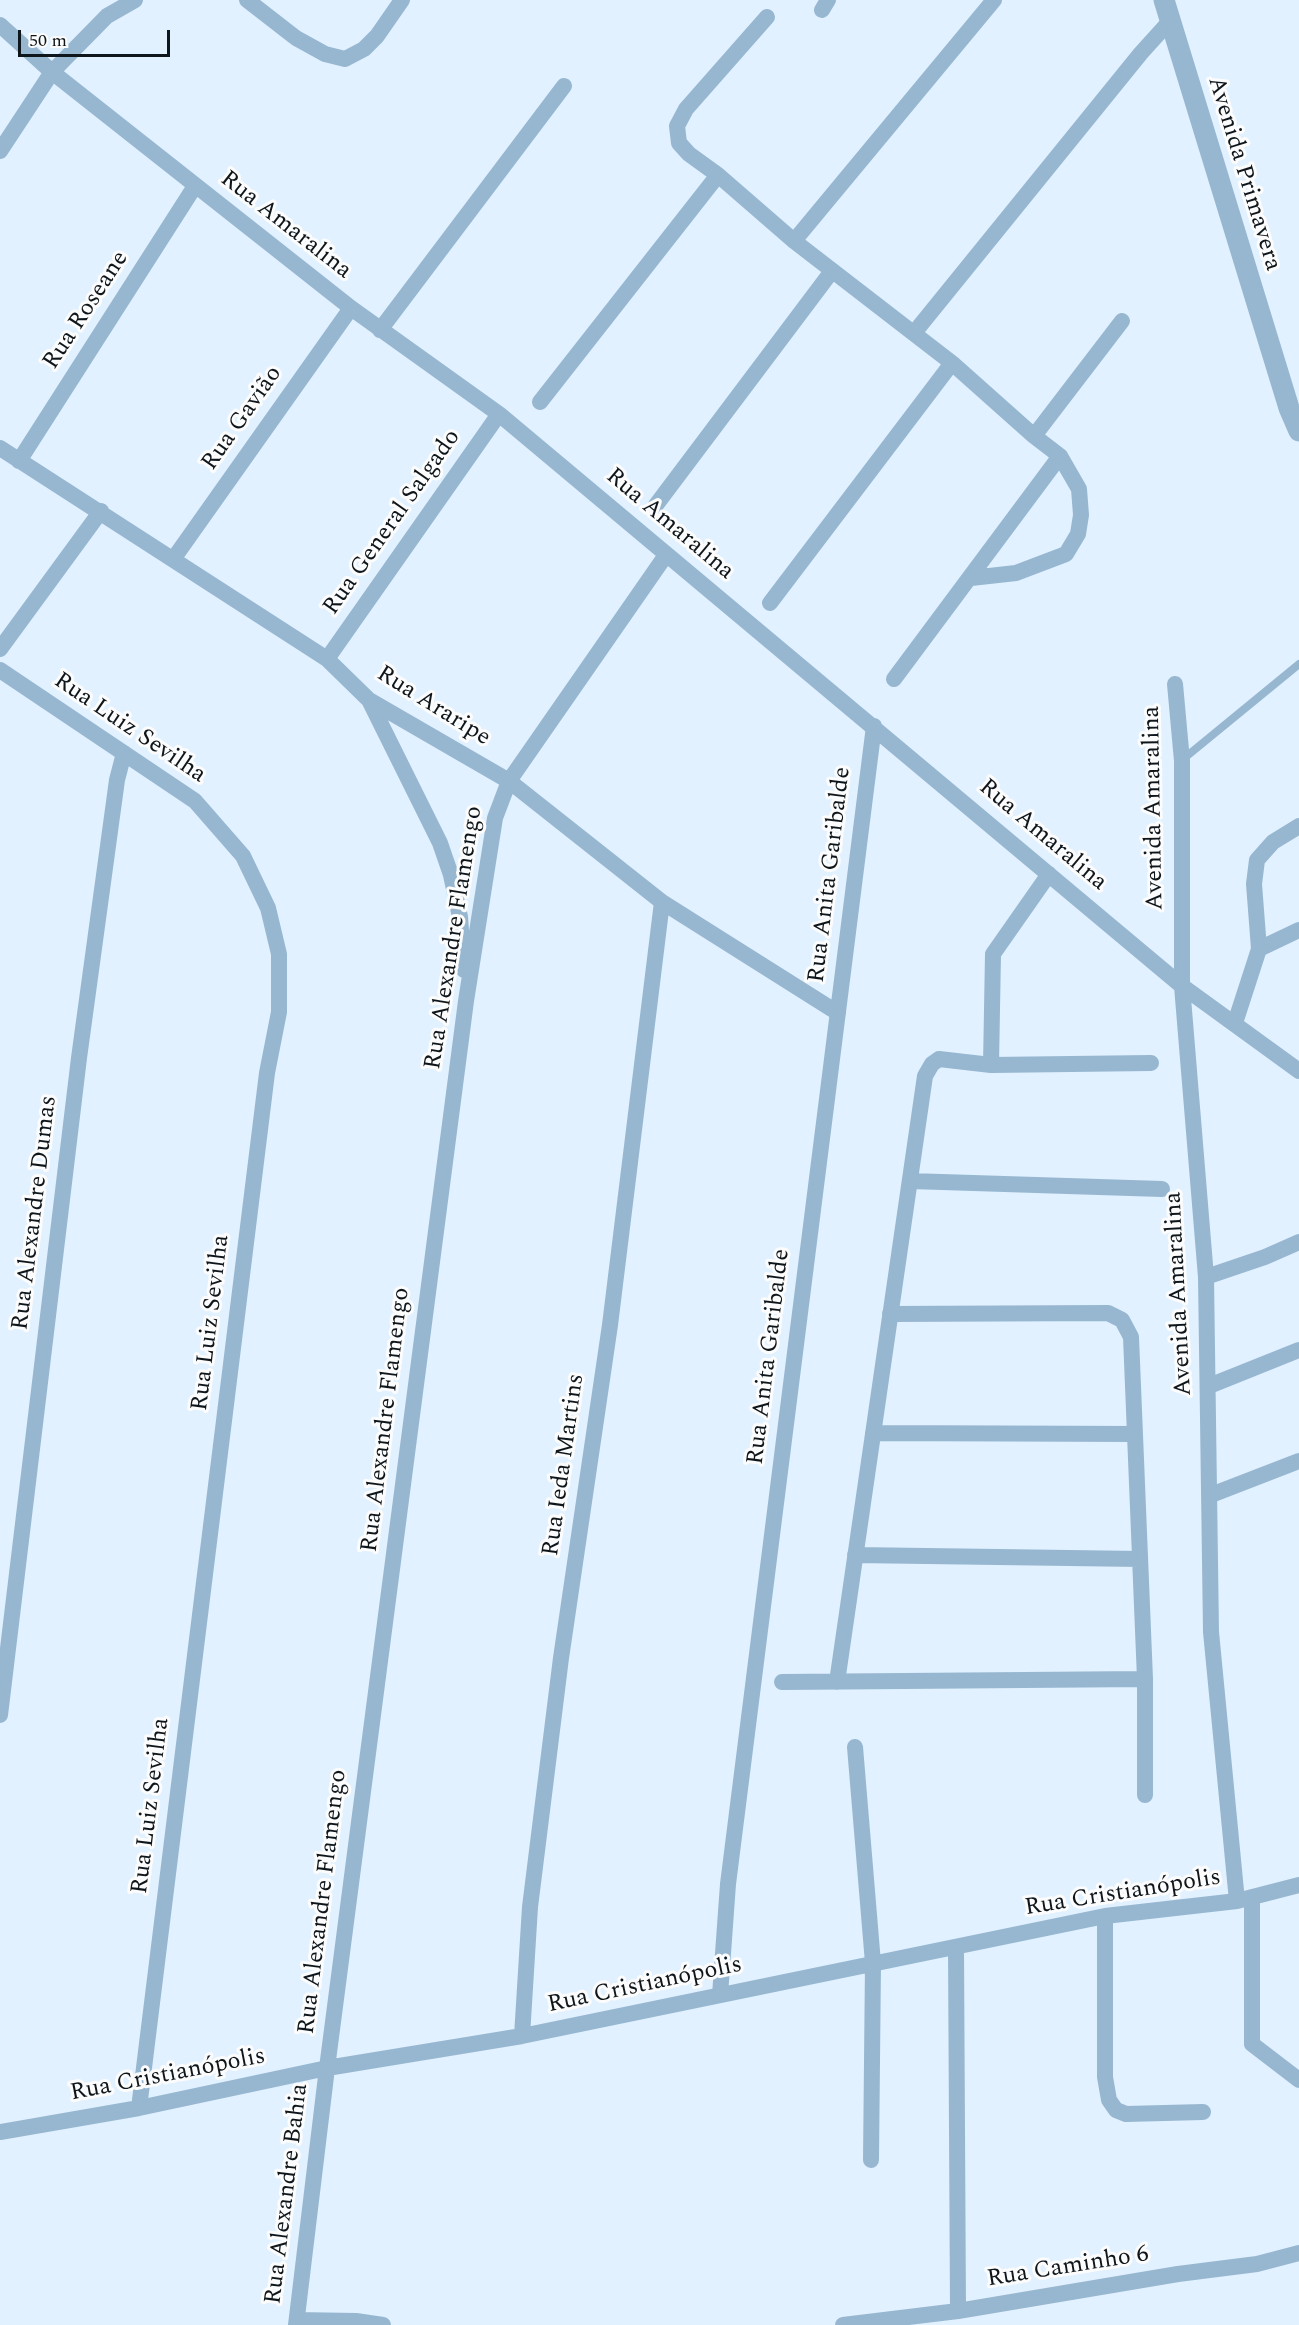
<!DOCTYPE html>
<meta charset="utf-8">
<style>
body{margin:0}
#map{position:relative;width:1299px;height:2325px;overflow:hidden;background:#e1f1ff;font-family:Spectral,serif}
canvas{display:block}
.scale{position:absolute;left:18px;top:30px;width:152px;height:27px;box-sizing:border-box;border:3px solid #0e161b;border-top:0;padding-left:8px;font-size:18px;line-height:21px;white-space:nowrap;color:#0e161b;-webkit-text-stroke:4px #fcfcfc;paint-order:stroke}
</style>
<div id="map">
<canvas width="1299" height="2325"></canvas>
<div class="scale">50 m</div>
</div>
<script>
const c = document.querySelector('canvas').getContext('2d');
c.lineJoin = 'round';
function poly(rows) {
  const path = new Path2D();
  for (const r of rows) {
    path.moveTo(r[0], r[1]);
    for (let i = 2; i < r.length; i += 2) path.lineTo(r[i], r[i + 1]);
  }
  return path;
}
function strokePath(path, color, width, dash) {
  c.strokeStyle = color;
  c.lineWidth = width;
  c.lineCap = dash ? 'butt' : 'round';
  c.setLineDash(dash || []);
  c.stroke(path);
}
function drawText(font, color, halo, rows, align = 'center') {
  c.font = font + ' Spectral,serif';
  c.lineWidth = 6;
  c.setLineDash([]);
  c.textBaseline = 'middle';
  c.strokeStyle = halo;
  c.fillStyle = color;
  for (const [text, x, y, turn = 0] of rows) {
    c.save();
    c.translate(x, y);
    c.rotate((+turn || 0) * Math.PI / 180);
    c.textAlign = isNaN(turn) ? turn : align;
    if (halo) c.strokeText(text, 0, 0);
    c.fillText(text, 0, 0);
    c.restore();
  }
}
strokePath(poly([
 [1182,760,1299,664]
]), '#97b7d1', 8);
strokePath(poly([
 [247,0,296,38,325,54,345,59,364,49,377,36,402,0],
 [822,10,828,0],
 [767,17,686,109,677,126,679,143,689,154,718,175,794,241,952,363,1034,436,1060,456,1079,489,1081,515,1078,534,1066,554,1016,573,971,578],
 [0,25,52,72,351,308,499,414,1182,986,1299,1071],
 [0,151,52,72,107,16,135,0],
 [794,241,994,0],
 [380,330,564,86],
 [914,333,1141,53,1170,21],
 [540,402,718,175],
 [1034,436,1122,321],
 [0,448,327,659,369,700,509,781,662,902,838,1013],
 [19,461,195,186],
 [656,505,832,271],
 [174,558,351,308],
 [770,603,952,363],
 [0,649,101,511],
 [327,659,499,414],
 [0,670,195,801,243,856,268,908,279,954,279,1012,267,1073,139,2108],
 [894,679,1060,456],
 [1175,684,1182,761,1182,986,1206,1277,1211,1632,1237,1901],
 [369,700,440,843,451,875,460,917,464,970],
 [1259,949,1299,930],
 [1235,1023,1259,949,1254,884,1257,860,1273,842,1299,826],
 [991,1065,993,954,1049,874],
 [910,1181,1162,1189],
 [1206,1277,1265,1257,1299,1242],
 [890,1314,1108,1313,1122,1320,1131,1337,1145,1679,1145,1795],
 [1209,1386,1299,1350],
 [873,1433,1135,1434],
 [1211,1495,1299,1461],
 [855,1555,1140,1559],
 [782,1682,1145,1679],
 [837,1682,925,1076,932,1064,939,1059,991,1065,1151,1063],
 [0,1715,79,1058,117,780,124,753],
 [855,1747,873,1963,871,2160],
 [1252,1897,1252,2044,1299,2080],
 [1105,1916,1105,2077,1109,2100,1116,2110,1126,2114,1203,2112],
 [956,1948,958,2311],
 [720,1995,728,1884,874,726],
 [522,2036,530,1907,561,1658,610,1325,662,902],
 [0,2132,139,2108,327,2068,522,2036,1105,1916,1237,1901,1299,1885],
 [297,2320,356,2321,383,2325],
 [296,2325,327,2068,466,1001,495,818,509,781,666,555],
 [843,2325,958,2311,1178,2274,1257,2264,1299,2253]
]), '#97b7d1', 16);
strokePath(poly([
 [1164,0,1289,408,1299,431]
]), '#97b7d1', 21);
drawText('24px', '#0e161b', '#fcfcfc', [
 ["Avenida Primavera",1243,174,73],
 ["Rua Amaralina",285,226,38],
 ["Rua Roseane",87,311,-57],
 ["Rua Gavião",243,419,-55],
 ["Rua General Salgado",393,523,-55],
 ["Rua Amaralina",669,525,40],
 ["Rua Araripe",433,707,32],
 ["Rua Luiz Sevilha",129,729,34],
 ["Avenida Amaralina",1155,808,-91],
 ["Rua Amaralina",1042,836,40],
 ["Rua Anita Garibalde",831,875,-83],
 ["Rua Alexandre Flamengo",455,938,-81],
 ["Rua Alexandre Dumas",36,1213,-83],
 ["Avenida Amaralina",1180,1294,-93],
 ["Rua Luiz Sevilha",212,1323,-83],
 ["Rua Anita Garibalde",770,1357,-83],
 ["Rua Alexandre Flamengo",387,1420,-83],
 ["Rua Ieda Martins",565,1465,-82],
 ["Rua Luiz Sevilha",152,1806,-83],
 ["Rua Cristianópolis",1123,1894,-9],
 ["Rua Alexandre Flamengo",324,1902,-83],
 ["Rua Cristianópolis",645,1986,-12],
 ["Rua Cristianópolis",168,2076,-11],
 ["Rua Alexandre Bahia",288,2194,-83],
 ["Rua Caminho 6",1068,2268,-9]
]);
</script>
